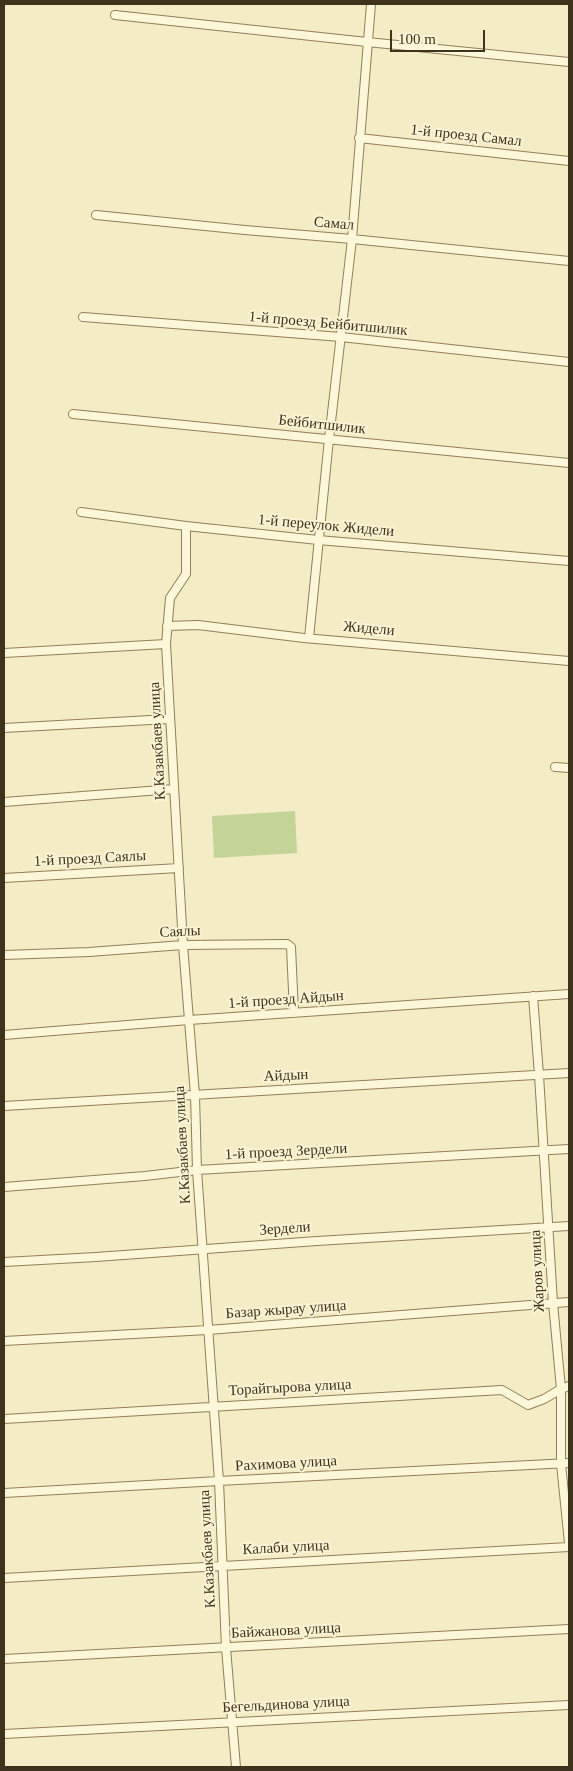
<!DOCTYPE html>
<meta charset="utf-8">
<style>
body{margin:0}
#map{position:relative;width:573px;height:1771px;overflow:hidden;background:#f4ecc4;font-family:Georgia,serif}
canvas{display:block}
.frame{position:absolute;inset:0;border:5px solid #40331d;pointer-events:none}
.scale{position:absolute;left:390px;top:30px;width:95px;height:22px;box-sizing:border-box;border:2px solid #40331d;border-top:0;padding-left:6px;font-size:15px;line-height:18px;white-space:nowrap;color:#40331d;-webkit-text-stroke:4px #faf4d5;paint-order:stroke}
</style>
<div id="map">
<canvas width="573" height="1771"></canvas>
<div class="frame"></div>
<div class="scale">100 m</div>
</div>
<script>
const c = document.querySelector('canvas').getContext('2d');
c.lineJoin = 'round';
function fill(path, color) {
  c.fillStyle = color;
  c.fill(path, 'evenodd');
}
function poly(rows) {
  const path = new Path2D();
  for (const r of rows) {
    path.moveTo(r[0], r[1]);
    for (let i = 2; i < r.length; i += 2) path.lineTo(r[i], r[i + 1]);
  }
  return path;
}
function strokePath(path, color, width, dash) {
  c.strokeStyle = color;
  c.lineWidth = width;
  c.lineCap = dash ? 'butt' : 'round';
  c.setLineDash(dash || []);
  c.stroke(path);
}
function drawText(font, color, halo, rows, align = 'center') {
  c.font = font + ' Georgia,serif';
  c.lineWidth = 4;
  c.setLineDash([]);
  c.textBaseline = 'middle';
  c.strokeStyle = halo;
  c.fillStyle = color;
  for (const [text, x, y, turn = 0] of rows) {
    c.save();
    c.translate(x, y);
    c.rotate((+turn || 0) * Math.PI / 180);
    c.textAlign = isNaN(turn) ? turn : align;
    if (halo) c.strokeText(text, 0, 0);
    c.fillText(text, 0, 0);
    c.restore();
  }
}
fill(poly([
 [295,811,297,853,214,858,212,816]
]), '#c4d496');
const street = poly([
 [115,15,367,42,569,62],
 [359,138,569,161],
 [96,215,245,230,352,239,569,261],
 [83,317,341,337,569,362],
 [73,414,569,463],
 [81,512,186,526,318,540,569,561],
 [186,526,186,574,170,598,166,644,183,945,195,1095,197,1170,219,1481,226,1648,236,1767],
 [167,626,198,625,304,638,569,661],
 [309,638,329,439,352,239,371,4],
 [4,653,166,644],
 [4,728,169,719],
 [555,767,569,768],
 [4,802,174,789],
 [4,878,179,868],
 [4,955,89,952,183,945,287,944,291,947,294,1013],
 [533,996,539,1075,553,1303,561,1389,561,1464,569,1543],
 [4,1035,189,1020,569,994],
 [4,1106,569,1073],
 [4,1187,145,1176,197,1170,569,1149],
 [4,1262,96,1257,317,1241,569,1226],
 [4,1341,208,1330,569,1302],
 [4,1419,502,1390,528,1405,544,1399,561,1389,569,1386],
 [4,1493,219,1481,569,1463],
 [4,1578,569,1547],
 [4,1659,569,1629],
 [4,1734,569,1705]
]);
strokePath(street, '#927e57', 10);
strokePath(street, '#fdf7d9', 8);
drawText('15px', '#40331d', '#faf4d5', [
 ["1-й проезд Самал",466,136,6],
 ["Самал",334,224,5],
 ["1-й проезд Бейбитшилик",328,324,5],
 ["Бейбитшилик",322,425,6],
 ["1-й переулок Жидели",326,526,5],
 ["Жидели",369,629,5],
 ["К.Казакбаев улица",158,741,-93],
 ["1-й проезд Саялы",90,859,-3],
 ["Саялы",180,932,-3],
 ["1-й проезд Айдын",286,1000,-4],
 ["Айдын",286,1076,-3],
 ["К.Казакбаев улица",183,1145,-93],
 ["1-й проезд Зердели",286,1152,-3],
 ["Зердели",285,1229,-4],
 ["Жаров улица",538,1271,-93],
 ["Базар жырау улица",286,1310,-4],
 ["Торайгырова улица",290,1388,-3],
 ["Рахимова улица",286,1464,-3],
 ["Калаби улица",286,1548,-3],
 ["К.Казакбаев улица",208,1549,-93],
 ["Байжанова улица",286,1631,-3],
 ["Бегельдинова улица",286,1705,-3]
]);
</script>
